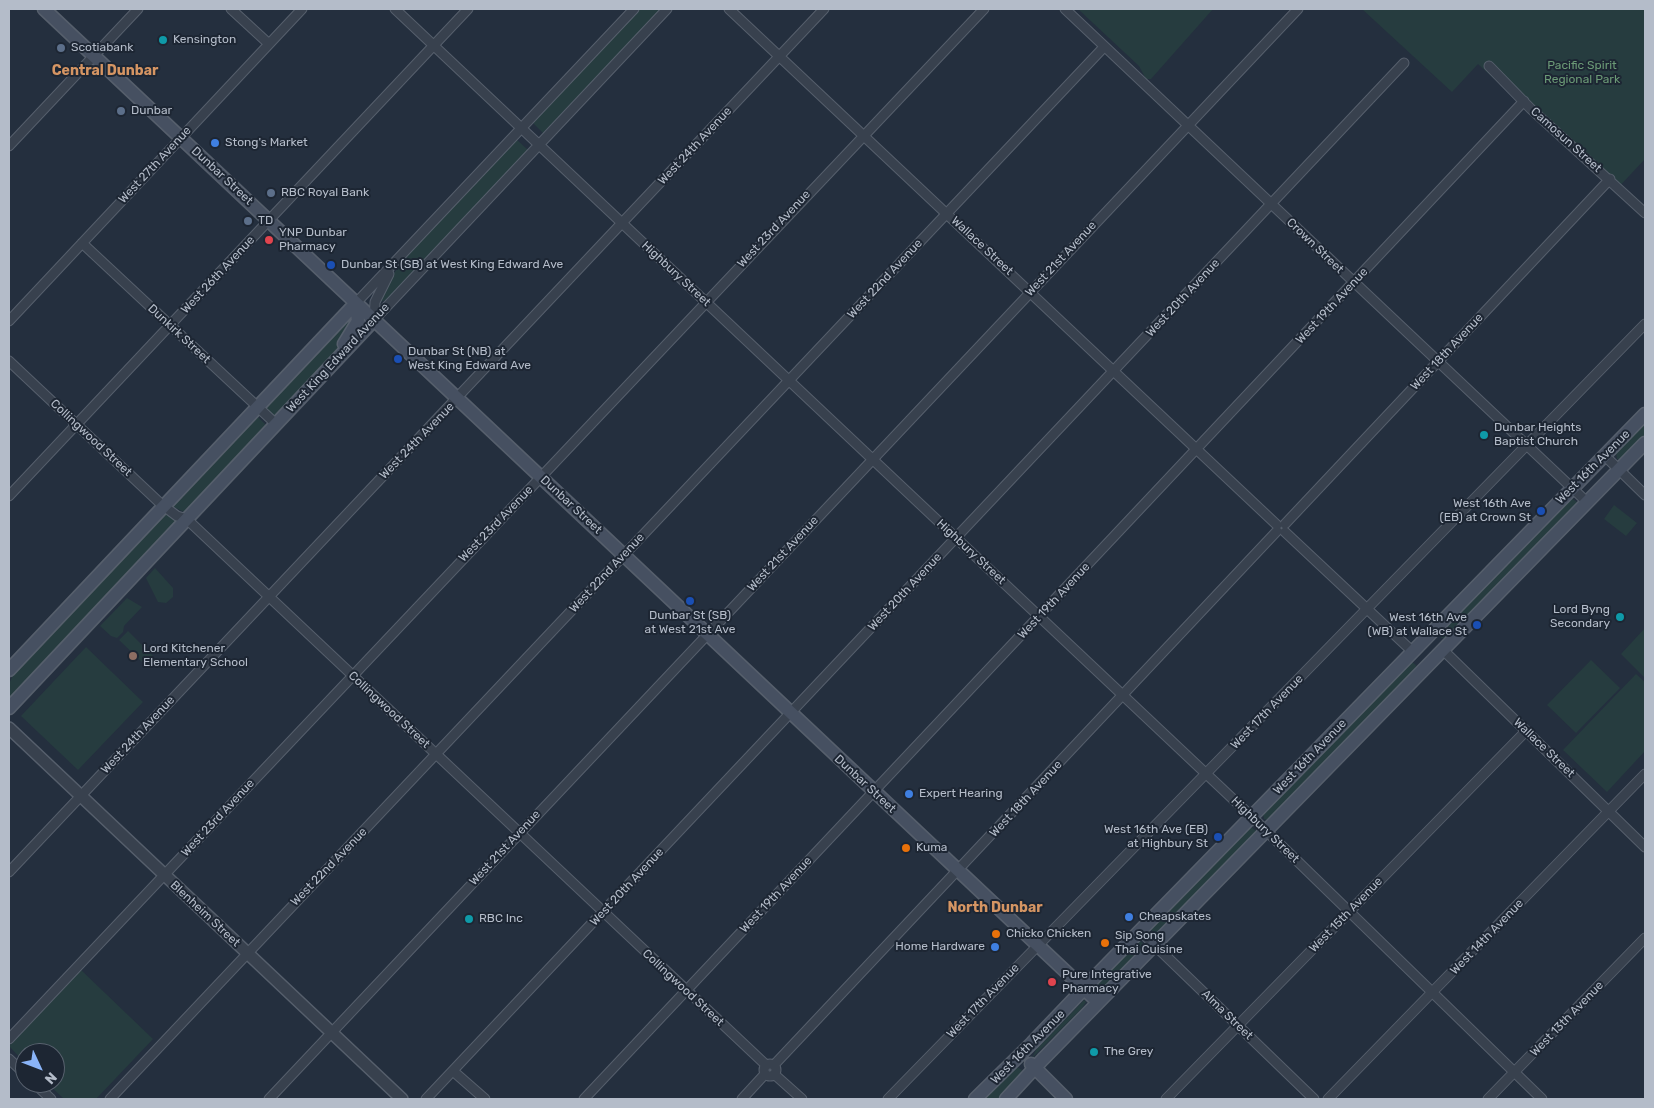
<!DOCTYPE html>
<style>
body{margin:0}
#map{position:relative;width:1654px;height:1108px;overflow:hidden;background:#242f3e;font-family:Rubik,sans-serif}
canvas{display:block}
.frame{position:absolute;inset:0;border:10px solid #b4bcc9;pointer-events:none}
.north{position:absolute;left:15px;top:1043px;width:50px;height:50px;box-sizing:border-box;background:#1d2633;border:1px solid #59626f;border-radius:50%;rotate:133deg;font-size:14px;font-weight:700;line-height:20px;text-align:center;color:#b4bcc9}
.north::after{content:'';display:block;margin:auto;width:18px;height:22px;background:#8ab4f8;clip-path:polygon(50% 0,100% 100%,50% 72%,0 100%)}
</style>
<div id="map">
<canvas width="1654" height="1108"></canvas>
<div class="frame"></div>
<div class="north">N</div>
</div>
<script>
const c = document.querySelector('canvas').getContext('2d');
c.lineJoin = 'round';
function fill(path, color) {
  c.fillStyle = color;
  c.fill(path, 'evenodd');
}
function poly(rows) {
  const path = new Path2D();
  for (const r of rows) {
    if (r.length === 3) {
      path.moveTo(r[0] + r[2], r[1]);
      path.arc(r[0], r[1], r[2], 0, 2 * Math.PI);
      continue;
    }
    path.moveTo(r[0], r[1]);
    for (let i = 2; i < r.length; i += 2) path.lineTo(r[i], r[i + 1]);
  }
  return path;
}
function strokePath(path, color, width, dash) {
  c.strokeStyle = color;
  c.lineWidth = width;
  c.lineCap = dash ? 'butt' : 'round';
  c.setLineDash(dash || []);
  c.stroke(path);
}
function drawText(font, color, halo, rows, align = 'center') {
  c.font = font + ' Rubik,sans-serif';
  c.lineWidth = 4;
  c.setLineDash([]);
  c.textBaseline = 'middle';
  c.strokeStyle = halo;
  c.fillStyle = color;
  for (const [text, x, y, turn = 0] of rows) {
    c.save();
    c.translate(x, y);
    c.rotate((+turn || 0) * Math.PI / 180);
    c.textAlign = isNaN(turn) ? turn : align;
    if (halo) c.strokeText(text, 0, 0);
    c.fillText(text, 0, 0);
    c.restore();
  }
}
fill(poly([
 [638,9,661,9,543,133,531,121],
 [1078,9,1213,9,1151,79,1146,79,1139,66],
 [1362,9,1645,9,1645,159,1615,191,1478,64,1452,92],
 [516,139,528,150,386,300,379,302,390,278,412,250],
 [353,319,344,341,336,351,274,417,265,408,340,326],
 [257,416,267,426,186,513,170,505],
 [1645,422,1645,436,1622,459,1617,459,1616,452],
 [1571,498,1577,502,1571,515,1455,634,1445,638,1441,638,1439,634,1442,627],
 [1614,505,1637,523,1626,536,1604,519],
 [166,513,179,521,9,701,9,684,14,673],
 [155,568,173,588,173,597,166,603,158,602,146,578],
 [127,598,142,607,124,626,123,632,117,638,111,636,100,626],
 [1645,628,1645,678,1621,654],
 [128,631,153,656,145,665,119,640],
 [86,647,143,702,78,770,21,716],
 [1591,660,1620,688,1576,733,1547,705],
 [1412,662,1416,665,1415,674,1278,814,1268,820,1264,819,1263,813,1404,665],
 [1636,674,1645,682,1645,751,1607,792,1563,750],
 [1251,827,1256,831,1253,841,1157,934,1152,932,1152,928,1241,834],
 [1139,941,1143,943,1144,946,1139,956,1102,990,1096,989,1095,985,1131,945],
 [81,970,153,1039,96,1099,64,1099,47,1083,55,1083,55,1053,25,1053,25,1063,9,1046],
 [1084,1000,1086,1002,1082,1008,1032,1058,1036,1050],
 [1017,1067,1022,1070,1018,1080,1000,1099,980,1099,1008,1072]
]), '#263c3f');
const minor = poly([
 [231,9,269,44],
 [395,9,1252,817,1542,1099],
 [729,9,1277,525],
 [1065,9,1588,503],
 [1489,66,1531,109,1645,213],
 [9,146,138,9],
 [82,243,276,424],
 [356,303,634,9],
 [374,320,667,9],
 [374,320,375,302,389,274],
 [9,321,302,9],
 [9,361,161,504,177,516,187,519,192,524,766,1065],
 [1604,455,1645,495],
 [9,496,468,9],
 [1285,524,1610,179],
 [1285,532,1413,652],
 [1443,650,1645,847],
 [9,872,824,9],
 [1140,931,1314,1099],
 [9,1039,984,9],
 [9,1059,25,1074],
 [770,1070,6],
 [774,1065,1277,531],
 [453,1071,485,1099],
 [774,1074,802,1099],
 [34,1083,51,1099],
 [110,1099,1104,47],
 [269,1099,1298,9],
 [426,1099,1404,63],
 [584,1099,1524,101],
 [742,1099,765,1074],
 [888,1099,1645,324],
 [1166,1099,1526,731],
 [1328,1099,1645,774],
 [1488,1099,1645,938]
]);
const tertiary = poly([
 [9,728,402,1099]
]);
const secondary = poly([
 [44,9,1098,1002],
 [344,344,358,321,356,303],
 [9,670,356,303],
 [9,708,374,320],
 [1031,1064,1066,1099],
 [975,1099,1032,1043,1094,978,1645,414],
 [1006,1099,1043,1059,1645,443]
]);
strokePath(minor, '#565f6c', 11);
strokePath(tertiary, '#565f6c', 14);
strokePath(secondary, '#565f6c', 15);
strokePath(minor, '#38414e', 9);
strokePath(tertiary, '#38414e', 11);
strokePath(secondary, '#465061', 12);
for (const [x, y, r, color] of [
 [163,40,5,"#0f9aa8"],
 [61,48,5,"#5c6f8a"],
 [121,111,5,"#5c6f8a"],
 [215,143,5,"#3f7fe0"],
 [271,193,5,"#5c6f8a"],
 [248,221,5,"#5c6f8a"],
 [269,240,5,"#e0444e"],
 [331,265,5,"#1a4fb4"],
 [398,359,5,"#1a4fb4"],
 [1484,435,5,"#0f9aa8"],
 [1541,511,5,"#1a4fb4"],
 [690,601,5,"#1a4fb4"],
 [1620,617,5,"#0f9aa8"],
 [1477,625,5,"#1a4fb4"],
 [133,656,5,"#8d6e63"],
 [909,794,5,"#3f7fe0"],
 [1218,837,5,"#1a4fb4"],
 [906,848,5,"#e8710a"],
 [1129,917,5,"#3f7fe0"],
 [469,919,5,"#0f9aa8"],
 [996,934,5,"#e8710a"],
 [1105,943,5,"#e8710a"],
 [995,947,5,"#3f7fe0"],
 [1052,982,5,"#e0444e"],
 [1094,1052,5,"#0f9aa8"]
]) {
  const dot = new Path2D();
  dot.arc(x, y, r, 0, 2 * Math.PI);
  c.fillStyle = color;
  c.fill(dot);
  strokePath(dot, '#1d2633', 2);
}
drawText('12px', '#b4bcc9', '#1d2633', [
 ["Kensington",173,40],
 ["Scotiabank",71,48],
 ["Dunbar",131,111],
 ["Stong's Market",225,143],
 ["RBC Royal Bank",281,193],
 ["TD",258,221],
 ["YNP Dunbar",279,233],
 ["Pharmacy",279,247],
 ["Dunbar St (SB) at West King Edward Ave",341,265],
 ["Dunbar St (NB) at",408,352],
 ["West King Edward Ave",408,366],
 ["Dunbar Heights",1494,428],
 ["Baptist Church",1494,442],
 ["West 16th Ave",1531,504,"right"],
 ["(EB) at Crown St",1531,518,"right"],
 ["Lord Byng",1610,610,"right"],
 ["Secondary",1610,624,"right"],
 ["Dunbar St (SB)",690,616,"center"],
 ["at West 21st Ave",690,630,"center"],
 ["West 16th Ave",1467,618,"right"],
 ["(WB) at Wallace St",1467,632,"right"],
 ["Lord Kitchener",143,649],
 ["Elementary School",143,663],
 ["Expert Hearing",919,794],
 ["West 16th Ave (EB)",1208,830,"right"],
 ["at Highbury St",1208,844,"right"],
 ["Kuma",916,848],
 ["Cheapskates",1139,917],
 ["RBC Inc",479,919],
 ["Chicko Chicken",1006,934],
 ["Sip Song",1115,936],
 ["Thai Cuisine",1115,950],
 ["Home Hardware",985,947,"right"],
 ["Pure Integrative",1062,975],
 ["Pharmacy",1062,989],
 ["The Grey",1104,1052]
], 'left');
drawText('12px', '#6b9a76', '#1d2633', [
 ["Pacific Spirit",1582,66],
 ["Regional Park",1582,80]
]);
drawText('12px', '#b4bcc9', '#1d2633', [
 ["Camosun Street",1566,140,42],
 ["West 24th Avenue",695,146,-47],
 ["West 27th Avenue",155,165,-47],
 ["Dunbar Street",222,176,43],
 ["West 23rd Avenue",774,229,-47],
 ["Wallace Street",982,246,43],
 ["Crown Street",1315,246,44],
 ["West 21st Avenue",1061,259,-47],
 ["Highbury Street",676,274,43],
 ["West 26th Avenue",218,275,-47],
 ["West 22nd Avenue",885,279,-47],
 ["West 20th Avenue",1183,298,-47],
 ["West 19th Avenue",1332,306,-47],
 ["Dunkirk Street",179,334,43],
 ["West 18th Avenue",1447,352,-47],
 ["West King Edward Avenue",338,358,-47],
 ["Collingwood Street",91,438,43],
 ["West 24th Avenue",417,441,-46],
 ["West 16th Avenue",1593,467,-45],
 ["Dunbar Street",571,505,43],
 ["West 23rd Avenue",496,524,-46],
 ["Highbury Street",971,552,43],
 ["West 21st Avenue",783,554,-47],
 ["West 22nd Avenue",607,573,-47],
 ["West 20th Avenue",905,592,-47],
 ["West 19th Avenue",1054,601,-47],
 ["Collingwood Street",389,710,43],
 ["West 17th Avenue",1267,712,-46],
 ["West 24th Avenue",138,735,-47],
 ["Wallace Street",1544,748,44],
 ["West 16th Avenue",1310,757,-46],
 ["Dunbar Street",865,784,43],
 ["West 18th Avenue",1026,799,-47],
 ["West 23rd Avenue",218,818,-47],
 ["Highbury Street",1265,830,44],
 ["West 21st Avenue",505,848,-47],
 ["West 22nd Avenue",329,867,-46],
 ["West 20th Avenue",627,887,-47],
 ["West 19th Avenue",776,895,-47],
 ["Blenheim Street",205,914,43],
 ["West 15th Avenue",1346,915,-46],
 ["West 14th Avenue",1487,937,-46],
 ["Collingwood Street",683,988,43],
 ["West 17th Avenue",983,1001,-46],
 ["Alma Street",1227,1015,44],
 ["West 13th Avenue",1567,1019,-46],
 ["West 16th Avenue",1028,1047,-45]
]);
drawText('bold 14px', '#d59563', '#1d2633', [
 ["Central Dunbar",105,71],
 ["North Dunbar",995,908]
]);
</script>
